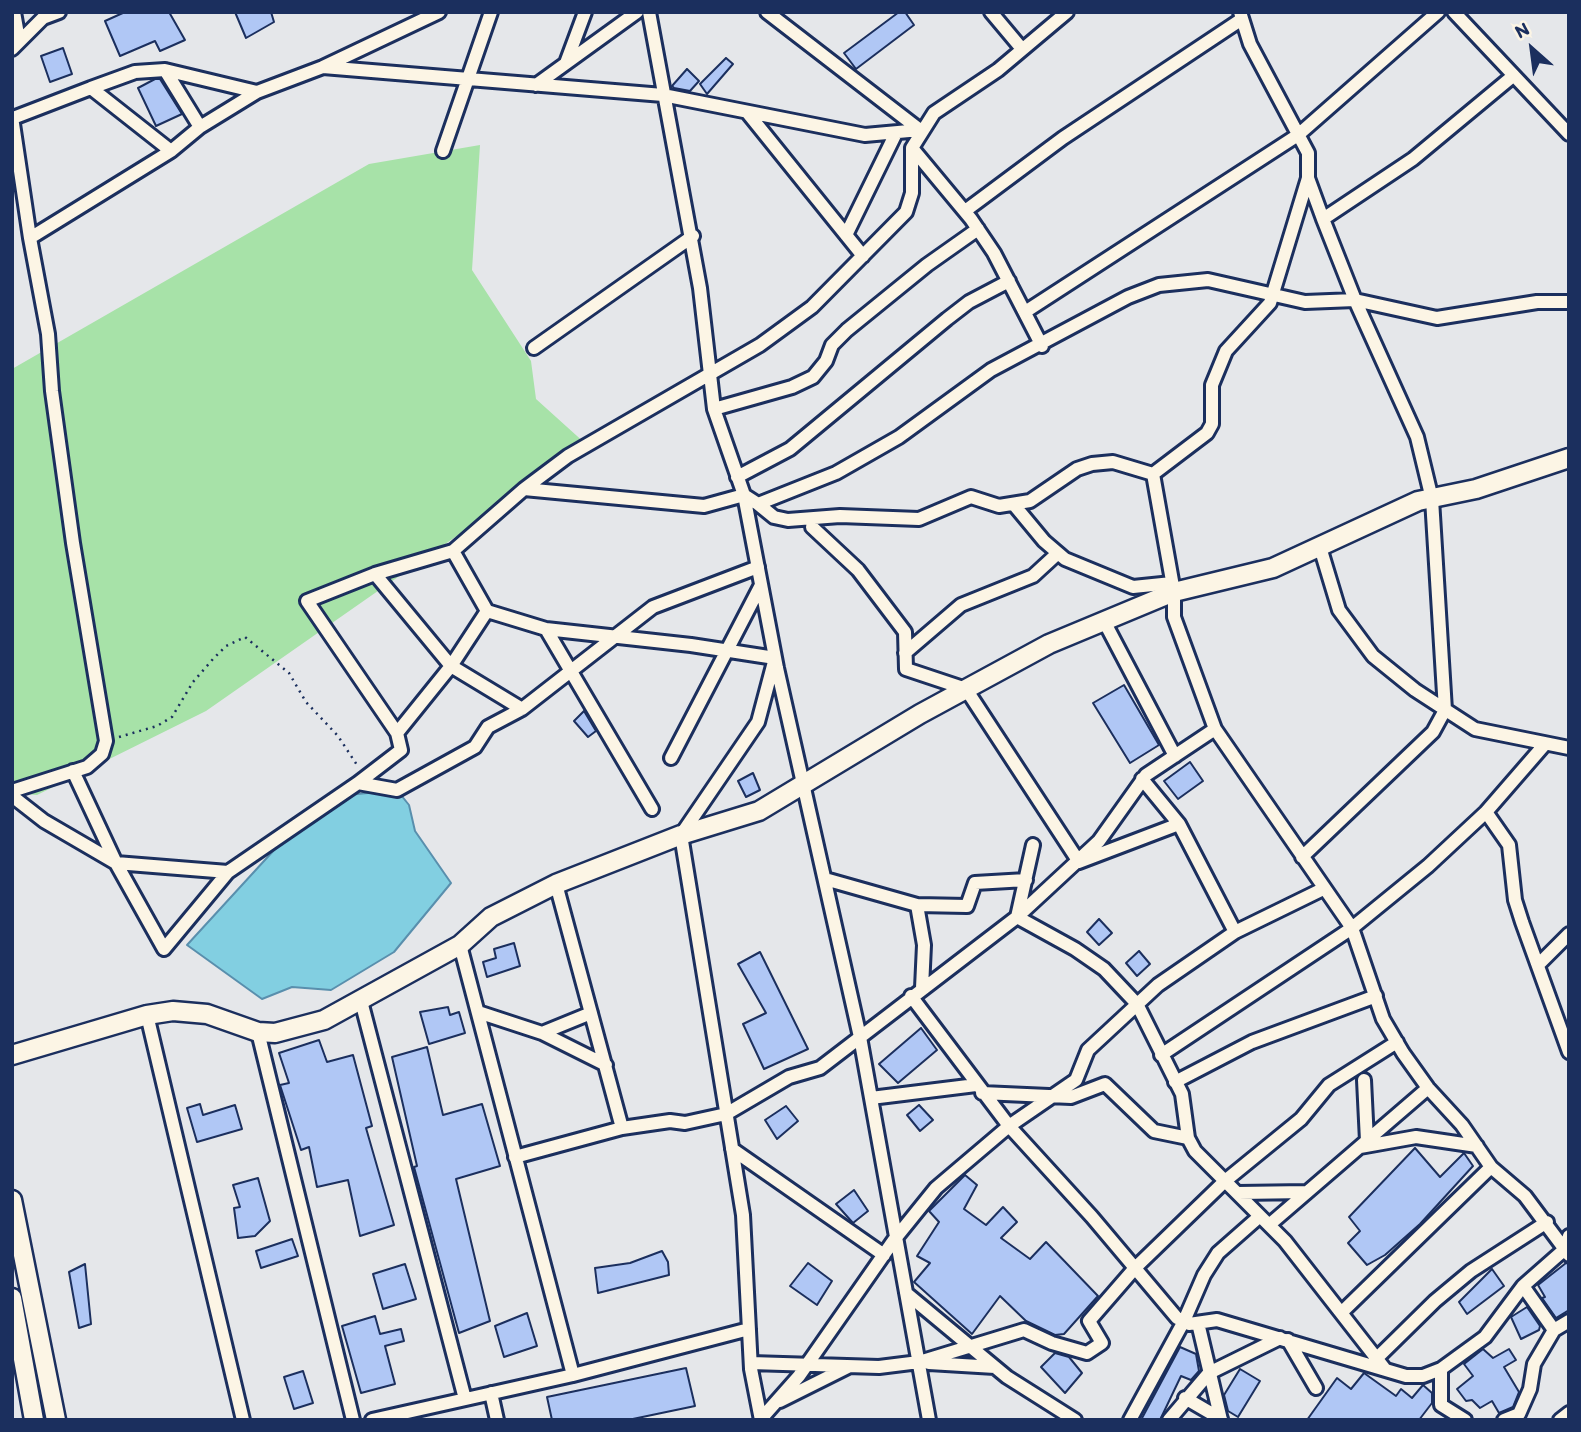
<!DOCTYPE html>
<style>
body{margin:0}
#map{position:relative;width:1581px;height:1432px;overflow:hidden;background:#e5e7ea;font-family:Itim,sans-serif}
canvas{display:block}
.frame{position:absolute;inset:0;border:14px solid #1b2f5e;pointer-events:none}
.north{position:absolute;left:1497px;top:14px;width:70px;height:70px;-webkit-text-stroke:5px #fcf5e5;paint-order:stroke;rotate:332deg;font-size:19px;font-weight:700;line-height:28px;text-align:center;color:#1b2f5e}
.north::after{content:'';display:block;margin:auto;width:24px;height:32px;background:#1b2f5e;clip-path:polygon(50% 0,100% 100%,50% 72%,0 100%)}
</style>
<div id="map">
<canvas width="1581" height="1432"></canvas>
<div class="frame"></div>
<div class="north">N</div>
</div>
<script>
const c = document.querySelector('canvas').getContext('2d');
c.lineJoin = 'round';
function fill(path, color) {
  c.fillStyle = color;
  c.fill(path, 'evenodd');
}
function poly(rows) {
  const path = new Path2D();
  for (const r of rows) {
    path.moveTo(r[0], r[1]);
    for (let i = 2; i < r.length; i += 2) path.lineTo(r[i], r[i + 1]);
  }
  return path;
}
function strokePath(path, color, width, dash) {
  c.strokeStyle = color;
  c.lineWidth = width;
  c.lineCap = dash ? 'butt' : 'round';
  c.setLineDash(dash || []);
  c.stroke(path);
}
fill(poly([
 [480,145,472,270,531,361,536,399,587,445,206,711,37,795,12,793,12,369,369,164]
]), '#a7e2a8');
const water = poly([
 [397,790,409,805,415,831,451,883,394,952,331,990,292,987,262,999,187,945,297,825,338,796,397,790]
]);
fill(water, '#82cfe1');
strokePath(water, '#598fad', 2);
const building = poly([
 [125,12,169,12,185,40,160,51,155,41,120,56,105,21,125,12],
 [235,12,271,12,274,22,246,38,235,12],
 [899,12,905,12,914,25,856,69,844,53,899,12],
 [63,48,72,74,50,82,41,56,63,48],
 [726,58,733,64,707,94,700,84,726,58],
 [687,69,699,81,690,91,674,88,672,86,687,69],
 [155,79,160,79,182,114,156,126,138,88,155,79],
 [1124,685,1159,745,1130,763,1093,703,1124,685],
 [584,711,596,731,588,737,574,721,584,711],
 [1190,762,1203,781,1178,799,1164,781,1190,762],
 [753,773,760,790,746,797,738,781,753,773],
 [1099,919,1112,933,1099,945,1087,932,1099,919],
 [514,943,520,966,487,977,483,962,496,958,494,949,514,943],
 [1139,951,1150,964,1137,976,1126,963,1139,951],
 [760,952,808,1049,764,1069,743,1024,766,1013,738,964,760,952],
 [448,1007,450,1015,459,1012,465,1033,429,1044,420,1012,448,1007],
 [921,1028,937,1050,898,1083,879,1064,921,1028],
 [319,1040,327,1062,353,1055,372,1126,366,1128,394,1225,360,1236,348,1180,317,1187,309,1147,301,1150,280,1085,289,1083,279,1053,319,1040],
 [427,1047,443,1115,482,1104,500,1166,456,1179,490,1321,459,1333,414,1167,417,1166,392,1057,427,1047],
 [200,1104,203,1115,235,1105,242,1129,197,1142,187,1108,200,1104],
 [919,1105,933,1120,920,1131,907,1115,919,1105],
 [786,1106,798,1121,777,1139,765,1120,786,1106],
 [1415,1148,1440,1177,1464,1153,1473,1166,1420,1224,1385,1255,1367,1265,1348,1243,1360,1231,1349,1217,1415,1148],
 [965,1175,977,1185,964,1209,986,1225,1003,1207,1017,1222,1001,1238,1030,1259,1046,1242,1098,1296,1064,1334,1055,1335,1026,1321,1000,1296,972,1334,914,1282,930,1263,917,1256,939,1222,929,1211,965,1175],
 [258,1178,270,1221,255,1236,238,1238,234,1208,240,1207,233,1185,258,1178],
 [854,1190,868,1211,853,1223,836,1204,854,1190],
 [292,1239,298,1256,261,1268,256,1251,292,1239],
 [662,1251,668,1262,669,1275,598,1293,595,1268,630,1263,662,1251],
 [808,1263,832,1281,817,1305,790,1286,808,1263],
 [1566,1263,1569,1264,1569,1310,1556,1318,1542,1298,1545,1297,1538,1285,1566,1263],
 [85,1264,91,1324,79,1328,69,1272,85,1264],
 [405,1264,416,1299,383,1309,373,1274,405,1264],
 [1492,1269,1504,1286,1467,1314,1459,1302,1492,1269],
 [1527,1307,1540,1326,1539,1330,1521,1339,1511,1317,1527,1307],
 [527,1313,537,1346,504,1357,495,1326,527,1313],
 [375,1316,380,1334,401,1329,404,1341,385,1346,395,1384,361,1393,342,1326,375,1316],
 [1180,1347,1196,1354,1199,1371,1191,1380,1181,1376,1160,1420,1141,1420,1180,1347],
 [1483,1349,1493,1358,1509,1349,1516,1360,1504,1367,1519,1392,1513,1407,1499,1413,1492,1401,1480,1408,1472,1400,1466,1401,1457,1389,1473,1376,1464,1364,1483,1349],
 [1055,1353,1069,1357,1082,1373,1065,1393,1041,1367,1055,1353],
 [686,1368,695,1406,628,1420,552,1420,547,1397,686,1368],
 [1240,1369,1260,1381,1238,1417,1228,1411,1224,1395,1240,1369],
 [303,1371,313,1403,294,1409,284,1377,303,1371],
 [1364,1373,1396,1396,1401,1389,1412,1398,1423,1385,1432,1393,1432,1403,1419,1420,1307,1420,1337,1378,1351,1389,1364,1373]
]);
fill(building, '#b0c7f5');
strokePath(building, '#1b2f5e', 2);
const street = poly([
 [14,12,19,40],
 [649,12,700,288,714,409,744,495,777,668,860,1037,929,1420],
 [767,12,920,130],
 [991,12,1022,49],
 [1067,12,998,70,934,113,912,148,912,193,906,212,812,307,760,345,568,456,524,489,704,506,744,495,758,504,836,473,899,437,991,370,1128,297,1159,285,1208,280,1305,302,1355,300,1437,318,1537,302,1569,302],
 [1240,12,1250,44,1308,153,1308,178,1323,219,1355,300,1417,437,1432,499,1445,710,1433,732,1302,857],
 [1454,12,1569,134],
 [12,49,43,18,59,12],
 [566,63,585,12],
 [323,67,439,12],
 [165,70,257,92,200,127],
 [536,85,637,12],
 [91,88,135,72,165,70,200,127,171,151],
 [257,92,323,67,663,95,865,135,920,130],
 [747,112,863,256],
 [12,117,30,238,48,334,52,391,73,543,106,741,102,754,87,767,12,791],
 [13,118,91,88,171,151,30,238],
 [912,148,971,219,994,253,1042,346],
 [443,151,491,12],
 [1308,178,1270,303,1226,351,1212,385,1212,424,1207,433,1153,474,1174,592,1174,617,1215,729,1352,928,1383,1019,1403,1053,1428,1088,1462,1125,1491,1167,1525,1196,1569,1255],
 [965,211,1063,138,1242,19],
 [1323,219,1413,159,1513,76],
 [846,235,896,133],
 [1025,312,1298,135,1438,12],
 [534,348,693,236],
 [714,409,792,387,813,377,826,361,832,345,847,330,927,265,978,229],
 [737,477,790,449,947,319,969,302,1009,281],
 [758,504,774,517,788,520,840,516,919,519,971,497,999,506,1030,501,1077,469,1092,464,1113,462,1153,474],
 [1015,506,1044,541,1065,559,1133,587,1172,583],
 [812,527,858,570,905,632,906,669,966,689,1079,862,1179,824],
 [1320,547,1339,610,1373,656,1415,690,1475,729,1569,748],
 [453,551,487,611,546,629,691,645,775,658,758,722,681,835,743,1215,751,1369,761,1420],
 [375,574,451,666,522,709,653,607,758,567],
 [1104,621,1175,756],
 [546,629,652,809],
 [905,653,961,605,1033,576,1058,553],
 [522,709,488,727,475,747,397,790,358,783,401,750,397,733,307,601,375,574,453,551,524,489],
 [397,733,451,666,487,611],
 [671,758,761,585],
 [73,771,116,863,228,872],
 [1142,779,1179,824,1235,932],
 [12,796,44,821,116,863,164,949,228,872,358,783],
 [1486,812,1509,845,1515,900,1522,922,1569,1052],
 [1033,845,1017,917,1075,949,1104,969,1137,1004,1182,1094,1188,1138,1195,1151,1285,1241,1384,1368],
 [825,879,917,905,924,945,922,988],
 [556,884,622,1128],
 [917,905,967,906,975,883,1026,880],
 [460,945,573,1375],
 [1538,965,1569,934],
 [911,996,1009,1126,1092,1217,1177,1318,1189,1324,1217,1320,1406,1376,1423,1376,1441,1369,1485,1337,1523,1286,1565,1249,1569,1236],
 [361,1001,465,1399],
 [478,1012,542,1033,591,1013],
 [147,1015,243,1420],
 [258,1032,353,1420],
 [542,1033,606,1065],
 [1161,1055,1352,928,1428,866,1486,812,1545,744],
 [1364,1080,1367,1141],
 [1175,1082,1252,1042,1376,996],
 [982,1093,1071,1097,1105,1084,1154,1131,1188,1138],
 [871,1098,976,1085],
 [1360,1147,1416,1137,1477,1146],
 [732,1149,884,1255],
 [515,1157,622,1128,670,1121,685,1123,726,1114,789,1077,820,1068,1017,917,1099,841,1146,775,1215,729],
 [1238,1193,1307,1192],
 [1269,1225,1428,1088],
 [1523,1286,1554,1330],
 [906,1293,1007,1377,1075,1420],
 [1342,1312,1491,1167],
 [1198,1323,1221,1420],
 [1288,1340,1316,1388],
 [1376,1359,1435,1301,1471,1271,1547,1222],
 [751,1363,879,1367,919,1362,1024,1330,1052,1343,1087,1353,1102,1343,1089,1321,1135,1268,1225,1181,1301,1119,1329,1085,1397,1042],
 [929,1363,995,1367],
 [1441,1369,1441,1405,1465,1420],
 [491,1393,497,1420],
 [1185,1398,1221,1419],
 [780,1401,848,1367],
 [372,1420,573,1375,749,1329],
 [760,1420,799,1376,894,1240,936,1188,1009,1126,1076,1080,1088,1050,1158,985,1235,932,1323,889],
 [1130,1420,1184,1321,1204,1275,1218,1253,1260,1216],
 [1169,1420,1209,1373,1280,1338],
 [1504,1420,1519,1414,1530,1389,1534,1364,1554,1330,1569,1321],
 [1560,1420,1569,1413]
]);
const secondary = poly([
 [12,1055,147,1015,173,1011,207,1014,258,1032,275,1033,324,1020,460,945,491,917,556,884,681,835,759,811,920,714,1049,644,1174,592,1273,568,1418,501,1476,489,1569,458],
 [12,1200,56,1420],
 [12,1298,34,1420]
]);
strokePath(street, '#1b2f5e', 18);
strokePath(secondary, '#1b2f5e', 23);
strokePath(poly([
 [119,737,157,726,172,717,193,682,213,659,226,646,245,637,289,673,306,702,338,736,357,765]
]), '#1b2f5e', 2.5, [2, 5]);
strokePath(street, '#fcf5e5', 12);
strokePath(secondary, '#fcf5e5', 18);
</script>
